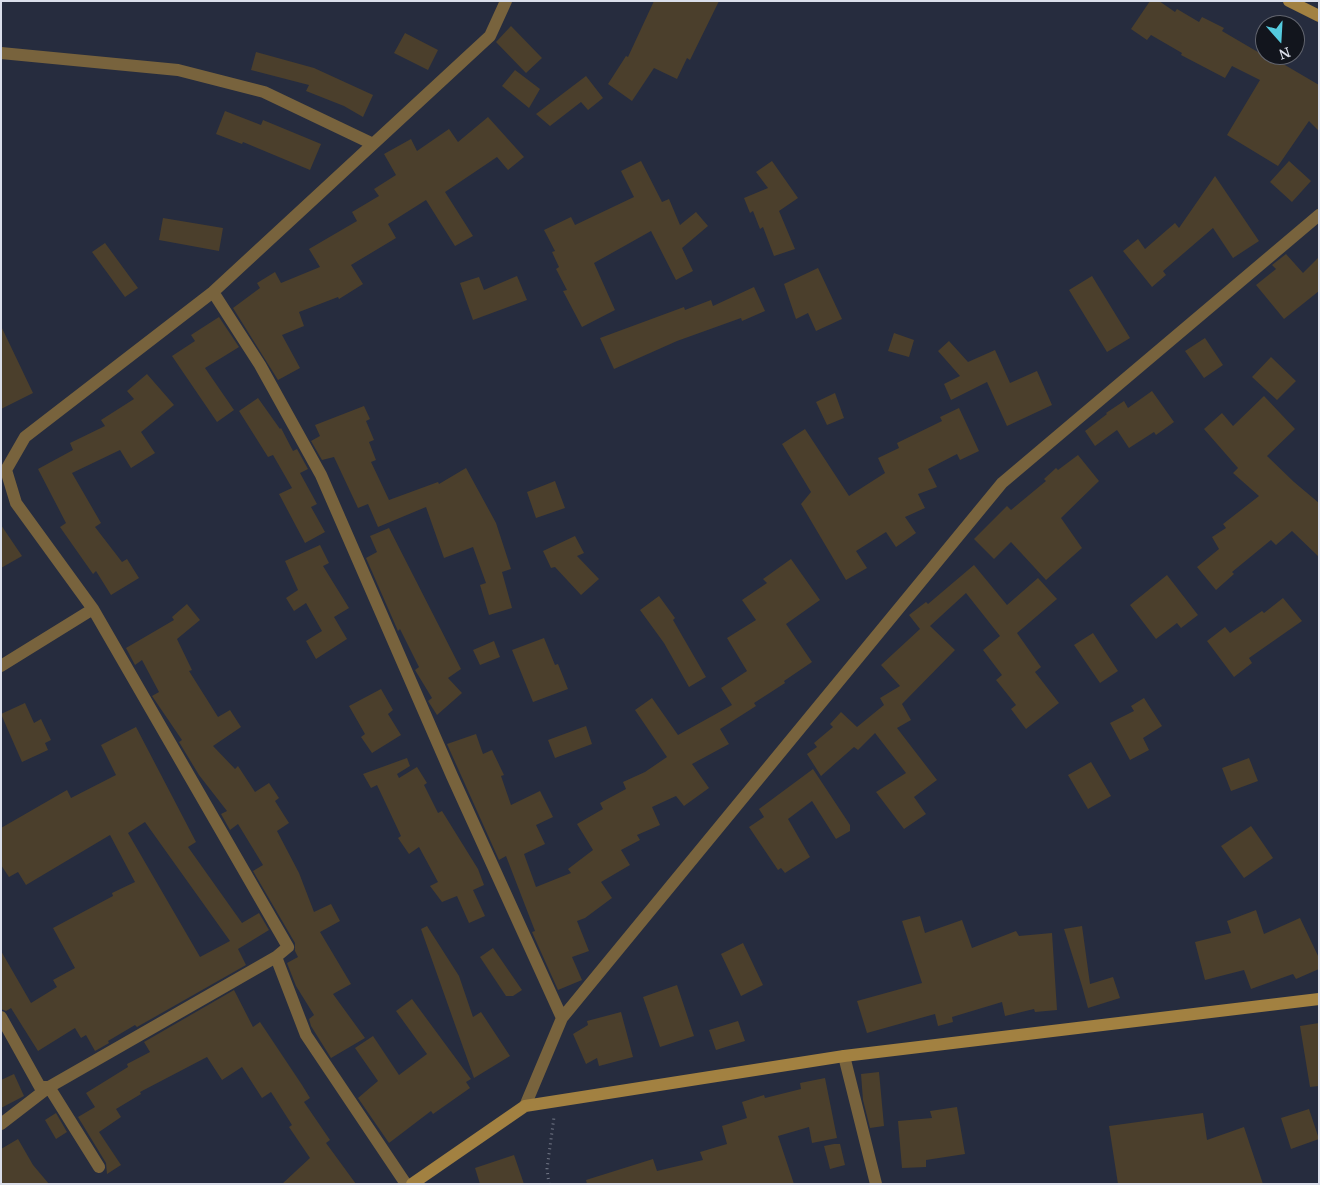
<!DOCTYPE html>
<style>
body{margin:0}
#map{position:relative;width:1320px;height:1185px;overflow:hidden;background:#262c3e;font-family:"Noto Serif",serif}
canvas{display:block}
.frame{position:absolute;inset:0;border:2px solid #dadeea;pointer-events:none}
.north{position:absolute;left:1255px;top:15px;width:50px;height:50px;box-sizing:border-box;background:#12151d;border:1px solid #62656f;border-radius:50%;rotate:161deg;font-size:14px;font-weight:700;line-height:20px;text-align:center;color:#dadeea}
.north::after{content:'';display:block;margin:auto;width:18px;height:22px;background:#54cade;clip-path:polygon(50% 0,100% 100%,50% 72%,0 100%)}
</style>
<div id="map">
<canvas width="1320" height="1185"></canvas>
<div class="frame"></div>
<div class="north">N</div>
</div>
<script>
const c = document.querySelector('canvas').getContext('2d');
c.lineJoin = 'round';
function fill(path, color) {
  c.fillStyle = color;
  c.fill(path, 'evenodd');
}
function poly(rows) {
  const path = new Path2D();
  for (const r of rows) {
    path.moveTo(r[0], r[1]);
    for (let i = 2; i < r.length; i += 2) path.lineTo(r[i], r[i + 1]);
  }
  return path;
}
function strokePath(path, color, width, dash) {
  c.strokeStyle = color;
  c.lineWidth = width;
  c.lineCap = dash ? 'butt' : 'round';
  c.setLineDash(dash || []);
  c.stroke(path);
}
fill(poly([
 [654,1,719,1,690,60,687,58,677,79,654,68,632,101,608,84,626,56,628,57],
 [1150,1,1159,1,1175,12,1177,9,1199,22,1202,17,1224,28,1222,31,1251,48,1272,60,1273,58,1319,85,1319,131,1309,121,1278,166,1227,135,1260,80,1232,66,1225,78,1181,55,1182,53,1151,35,1147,40,1131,29],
 [511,26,542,58,526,73,496,42],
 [405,33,438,50,428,70,394,53],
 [256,52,314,68,373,95,363,117,344,106,306,91,309,85,251,70],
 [515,70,540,89,529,108,502,86],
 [586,76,603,98,588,110,581,102,550,126,536,114],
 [225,111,261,125,263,120,321,144,310,170,243,142,242,144,216,134],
 [488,117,524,157,508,170,497,157,445,192,473,236,455,246,426,200,388,224,396,238,351,265,363,284,339,299,338,297,299,312,304,326,282,335,300,368,278,380,233,308,260,288,257,283,275,272,281,283,320,267,309,249,357,221,352,212,379,196,374,189,396,175,384,154,411,139,417,151,449,129,458,142],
 [641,161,662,202,669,199,680,225,696,212,708,226,682,248,693,271,676,280,651,231,594,263,615,310,582,327,563,291,567,290,556,269,559,267,552,252,555,251,544,230,571,217,575,225,634,197,621,171],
 [772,161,798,198,779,211,795,249,774,256,763,227,760,229,753,211,750,213,744,198,768,188,756,172],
 [1289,161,1311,181,1292,202,1270,182],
 [1215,176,1259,241,1233,258,1213,228,1163,271,1166,275,1152,287,1123,251,1138,239,1145,249,1175,223,1179,228],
 [163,218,223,228,219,251,159,240],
 [105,243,138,288,125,297,92,252],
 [1286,254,1303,273,1319,257,1319,291,1284,319,1256,285,1276,269,1272,265],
 [818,268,842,319,816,331,808,313,796,319,784,284],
 [517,276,527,300,473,320,460,283,479,277,484,290],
 [1092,276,1130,338,1107,352,1069,290],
 [754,287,765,311,742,321,741,318,677,341,614,369,600,338,684,307,685,310,711,300,713,306],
 [219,317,239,347,205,368,234,410,217,422,172,356,195,341,191,335],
 [1,326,33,393,1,409],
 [894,333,914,340,909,357,888,351],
 [1205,338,1223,365,1204,378,1185,351],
 [949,341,968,362,995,350,1010,383,1037,371,1052,405,1007,426,987,382,951,400,944,384,960,376,938,351],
 [1271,357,1296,381,1277,400,1252,377],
 [147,374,174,405,141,432,155,453,131,468,120,450,72,473,101,523,95,527,122,562,127,559,139,578,111,595,96,571,93,574,60,527,66,523,38,469,73,450,70,443,105,426,101,420,134,399,127,391],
 [1152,391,1174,422,1156,435,1154,432,1129,448,1117,430,1095,446,1085,431,1107,414,1106,413,1124,401,1128,408],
 [835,393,844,418,827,425,816,402],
 [1264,396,1295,429,1267,456,1294,482,1319,503,1319,557,1292,531,1276,545,1271,540,1232,572,1234,574,1216,590,1197,567,1219,549,1212,537,1226,528,1223,524,1259,496,1233,473,1238,468,1204,429,1222,413,1233,426],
 [258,398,280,429,281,428,293,451,297,449,308,469,300,473,317,504,311,507,325,532,305,543,279,494,292,488,273,455,268,457,239,411],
 [364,406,370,419,366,421,374,440,369,442,376,460,371,462,389,500,438,482,439,484,466,468,496,523,511,569,502,572,512,608,489,615,480,585,486,583,473,547,444,558,426,507,378,527,368,504,358,508,334,457,322,460,311,441,320,436,315,425],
 [959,408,979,451,960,460,957,454,928,469,937,487,918,494,925,508,905,517,916,533,896,547,886,532,856,551,867,568,846,580,801,504,811,492,782,444,805,429,849,496,885,473,878,458,899,448,897,443,942,421,940,417],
 [1078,455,1099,481,1061,518,1082,548,1046,580,1011,542,994,559,974,539,1007,506,1011,510,1046,481,1044,479,1056,468,1058,470],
 [555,481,565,508,536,518,527,492],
 [1,525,22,556,1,568],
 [389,528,461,669,448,678,462,693,437,715,428,701,432,698,415,670,419,667,400,629,398,631,366,558,377,552,370,536],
 [575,536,584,553,577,556,599,579,581,595,555,567,551,568,543,551],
 [320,545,329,563,323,566,349,608,334,617,347,639,316,659,306,641,322,631,306,603,294,611,286,598,298,590,285,561],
 [791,559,820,600,786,624,812,662,784,681,785,683,754,703,756,706,720,729,729,744,692,764,709,788,684,806,676,796,652,807,660,825,637,835,640,840,621,850,630,865,601,882,612,898,585,918,577,921,589,951,572,957,582,980,558,990,532,932,535,931,506,856,499,860,447,744,476,734,483,754,492,750,504,775,501,776,511,805,540,791,553,817,536,825,545,844,524,854,536,887,571,873,568,869,593,850,577,824,603,809,600,803,626,789,623,782,645,772,667,757,635,710,652,698,678,735,732,705,721,688,747,671,727,638,756,620,742,600,767,583,763,579],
 [974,565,1007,605,1038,578,1057,599,1017,633,1041,667,1035,672,1059,703,1026,729,1011,709,1016,705,996,680,1002,675,983,650,1000,636,966,593,930,626,955,650,902,704,911,720,897,728,937,780,914,797,926,814,904,829,876,792,906,773,875,733,858,750,854,747,821,776,807,754,817,747,814,743,833,727,830,724,841,712,857,727,884,705,880,698,900,686,881,665,920,629,909,615,926,602,928,604],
 [1167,575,1198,615,1181,628,1177,623,1156,639,1130,605],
 [659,596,675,618,673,620,706,677,689,687,664,643,640,610],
 [1283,598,1302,621,1249,658,1252,663,1234,677,1207,641,1225,627,1230,633,1262,611,1264,613],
 [187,604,200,620,177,639,192,670,189,671,218,717,230,710,241,727,213,746,235,769,238,766,255,792,269,783,279,798,275,801,289,823,277,831,299,873,314,912,331,904,340,921,320,932,351,984,333,994,365,1038,331,1058,311,1026,309,1019,314,1015,296,986,287,963,298,957,295,951,295,943,253,871,263,865,238,824,230,830,221,814,227,811,199,775,179,742,182,740,152,696,159,692,142,660,135,665,126,648,174,620,172,617],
 [1093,633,1118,671,1100,683,1074,645],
 [544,638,555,665,558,664,568,689,533,702,512,650],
 [494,641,500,657,480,665,473,650],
 [381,689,393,710,388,714,401,735,372,753,361,737,365,734,349,706],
 [1144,698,1162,726,1143,738,1149,750,1130,760,1110,723,1134,711,1131,706],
 [25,703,34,723,41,719,51,740,45,743,48,750,22,762,1,714],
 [586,726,592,744,555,758,548,740],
 [136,727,196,842,188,847,242,923,259,913,269,930,238,949,246,965,137,1027,135,1025,108,1041,109,1043,95,1051,86,1035,81,1038,75,1028,38,1051,11,1008,6,1011,1,1009,1,951,31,1003,57,987,53,980,75,968,53,928,113,896,112,893,135,882,110,835,26,885,18,872,9,877,1,865,1,828,67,790,71,798,116,775,101,745],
 [145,822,230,941,200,957,128,833],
 [407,758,410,766,397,774,399,778,417,767,427,783,424,785,438,813,442,811,478,869,484,885,473,890,485,916,469,923,457,896,442,902,430,886,438,882,419,847,409,854,398,838,401,836,377,785,371,788,363,774],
 [1249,758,1258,781,1231,791,1222,768],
 [1091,762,1111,796,1088,809,1068,775],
 [813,769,850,825,850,831,836,839,812,801,788,819,810,857,785,873,781,868,778,870,749,827,764,817,759,809],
 [1251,826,1273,858,1244,878,1221,846],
 [1256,910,1264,934,1300,918,1319,958,1319,969,1296,979,1293,974,1251,989,1244,970,1205,980,1195,942,1231,933,1227,921],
 [920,916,925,933,962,920,972,948,1016,931,1019,936,1052,933,1057,1010,1035,1012,1034,1009,1005,1016,1002,1002,952,1017,953,1022,938,1026,935,1014,867,1033,857,1001,922,983,902,921],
 [427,926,459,976,473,1017,481,1012,510,1056,474,1078,421,929],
 [1082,926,1090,984,1113,977,1120,998,1088,1008,1082,986,1087,985,1082,986,1064,929],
 [743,943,763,985,741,996,721,954],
 [493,948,522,990,513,996,506,996,480,957],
 [677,985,694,1036,660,1047,643,997],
 [234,990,253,1027,260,1022,302,1085,310,1098,304,1102,330,1140,326,1143,356,1184,282,1184,310,1158,289,1127,292,1125,271,1092,262,1098,242,1067,222,1080,207,1057,140,1092,141,1094,116,1109,121,1117,99,1132,121,1165,107,1174,106,1163,78,1117,95,1107,86,1093,128,1067,127,1064,150,1052,144,1042],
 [412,999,471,1079,466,1082,470,1088,433,1114,431,1111,389,1143,358,1098,378,1081,355,1048,373,1036,399,1075,427,1054,396,1011],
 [621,1012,633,1057,599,1066,597,1058,586,1064,573,1034,588,1025,587,1021],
 [738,1021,745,1041,716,1050,709,1030],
 [1319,1023,1319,1086,1310,1087,1300,1026],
 [879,1072,884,1126,870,1128,863,1100,861,1074],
 [14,1074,24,1096,1,1108,1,1080],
 [825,1078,837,1138,812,1143,809,1127,778,1136,794,1184,587,1184,586,1180,653,1159,657,1171,703,1160,700,1152,727,1144,722,1126,747,1118,742,1102,764,1095,765,1098,801,1089,800,1083],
 [957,1107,965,1154,926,1160,926,1167,902,1168,898,1121,932,1118,930,1111],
 [1309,1109,1319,1139,1291,1149,1281,1118],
 [56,1113,67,1132,56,1139,45,1120],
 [1203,1113,1207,1140,1244,1127,1263,1184,1118,1184,1109,1126],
 [18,1139,33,1165,49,1184,1,1184,1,1149],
 [834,1144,840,1144,845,1165,830,1169,824,1146],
 [514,1155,524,1184,480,1184,475,1168]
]), '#4b3f2c');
strokePath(poly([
 [549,1184,547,1169,554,1117]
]), '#727786', 3, [1, 4]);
strokePath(poly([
 [1,53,178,70,264,92,373,144],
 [213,292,260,365,321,475,452,776,562,1018],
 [1,666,93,609],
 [1,1017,40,1087,49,1087,99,1167],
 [844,1056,876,1184],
 [525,1106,562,1018,1002,483,1319,215],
 [1,1124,49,1087,276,957],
 [406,1184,306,1035,276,957,288,947,93,609,16,503,6,470,25,437,213,292,490,36,506,1]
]), '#78633d', 12);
strokePath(poly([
 [1289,1,1319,16],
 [412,1184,525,1106,844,1056,1319,999]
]), '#a28141', 12);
</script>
